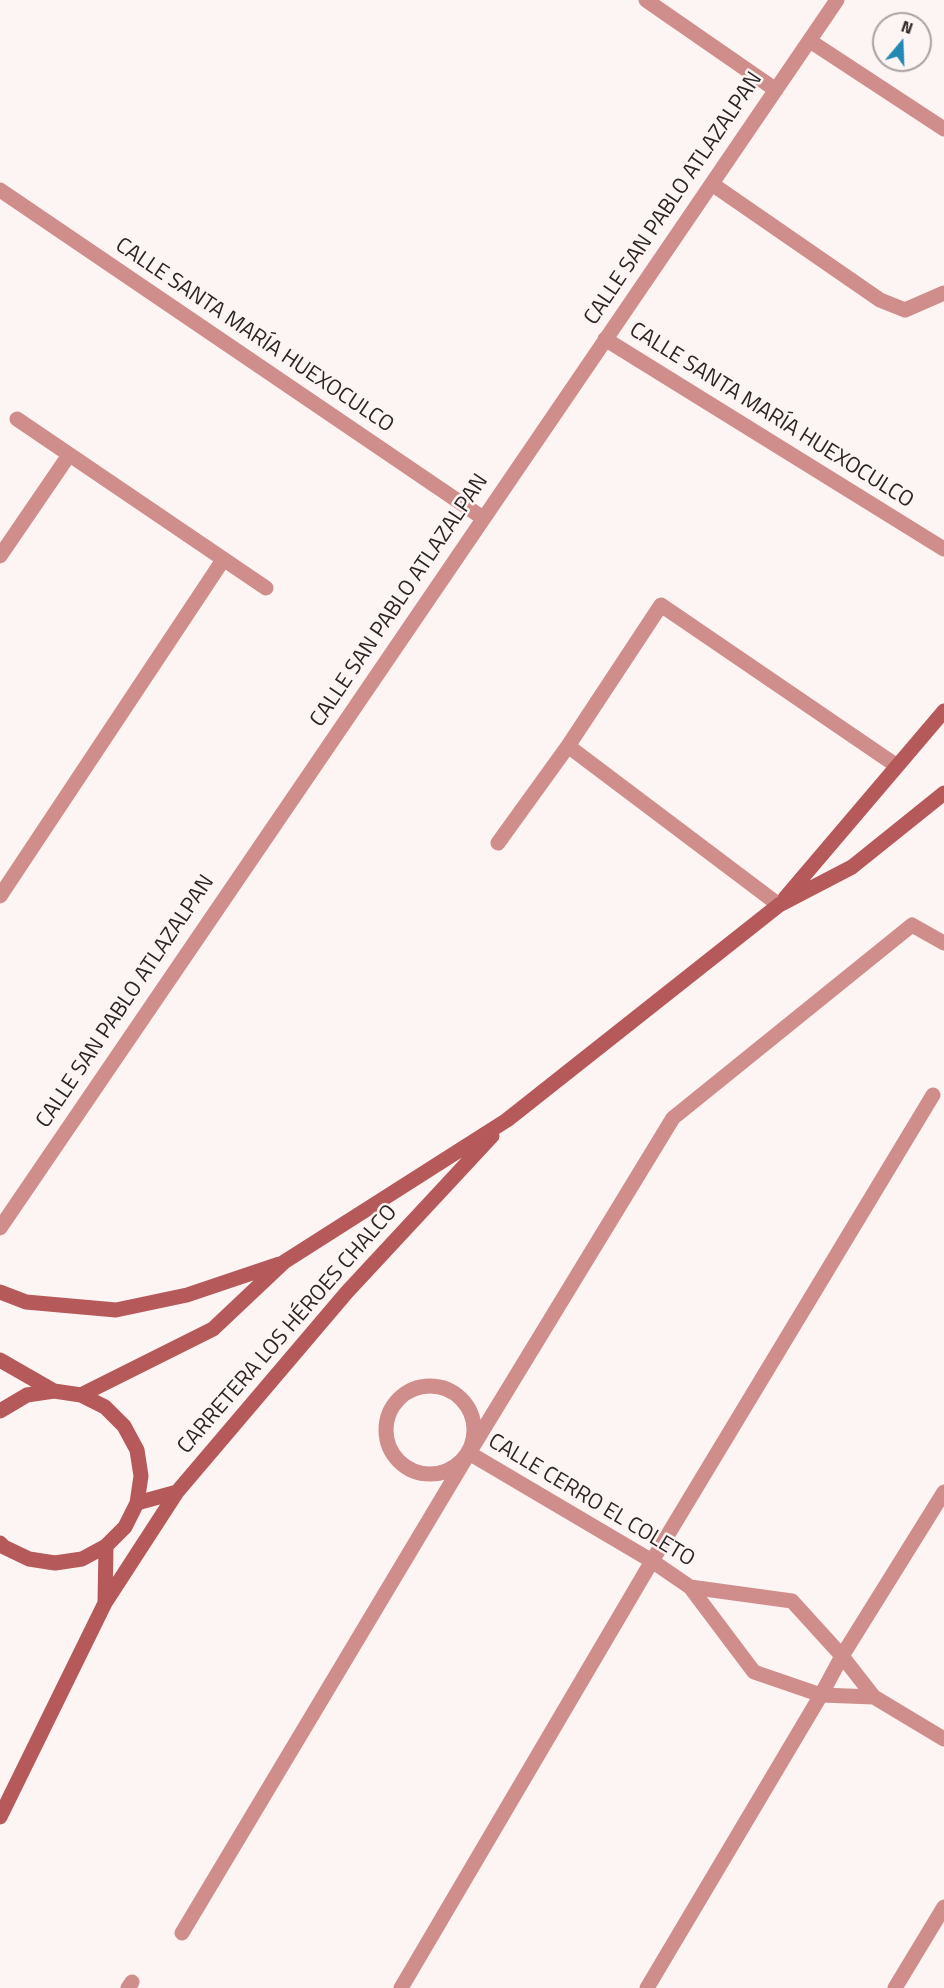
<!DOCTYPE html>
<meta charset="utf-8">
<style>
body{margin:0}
#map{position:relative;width:944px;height:1988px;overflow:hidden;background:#fdf4f4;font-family:"Titillium Web",sans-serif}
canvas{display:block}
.north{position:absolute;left:872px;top:12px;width:60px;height:60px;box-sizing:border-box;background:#fdf4f4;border:2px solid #aaa1a1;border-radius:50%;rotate:19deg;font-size:16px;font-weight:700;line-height:24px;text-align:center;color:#2d2525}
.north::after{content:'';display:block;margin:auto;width:21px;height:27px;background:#2388b2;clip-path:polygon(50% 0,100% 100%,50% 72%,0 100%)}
</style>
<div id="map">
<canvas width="944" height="1988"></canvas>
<div class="north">N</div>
</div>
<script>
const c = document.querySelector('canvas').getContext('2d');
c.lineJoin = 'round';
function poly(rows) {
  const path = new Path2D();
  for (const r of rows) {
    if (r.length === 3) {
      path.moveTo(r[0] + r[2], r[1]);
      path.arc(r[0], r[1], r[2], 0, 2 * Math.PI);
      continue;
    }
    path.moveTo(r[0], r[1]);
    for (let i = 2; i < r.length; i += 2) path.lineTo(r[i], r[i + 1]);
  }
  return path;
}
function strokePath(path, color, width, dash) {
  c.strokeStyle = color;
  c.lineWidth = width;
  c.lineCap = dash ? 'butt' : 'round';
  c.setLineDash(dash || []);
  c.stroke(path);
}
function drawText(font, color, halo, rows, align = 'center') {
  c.font = font + ' "Titillium Web",sans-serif';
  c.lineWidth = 5;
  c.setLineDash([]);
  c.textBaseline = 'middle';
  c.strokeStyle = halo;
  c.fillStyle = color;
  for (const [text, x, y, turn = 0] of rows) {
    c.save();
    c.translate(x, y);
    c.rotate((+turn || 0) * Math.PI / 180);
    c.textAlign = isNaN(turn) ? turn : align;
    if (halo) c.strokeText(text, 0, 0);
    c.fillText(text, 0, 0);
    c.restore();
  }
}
strokePath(poly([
 [646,0,776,90],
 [810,41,944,129],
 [712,184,880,300,905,310,944,293],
 [0,190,483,518],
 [605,339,944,549],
 [17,419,266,588],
 [0,556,69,455],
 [568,746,779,905],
 [498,843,568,746,661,605,897,766],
 [0,896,223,560],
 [0,1228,837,0],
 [430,1430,44],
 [469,1453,652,1561,690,1587,754,1672,821,1695,874,1697],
 [690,1587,792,1601,842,1656,874,1697,944,1739],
 [182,1933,469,1453,673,1118,912,925,944,943],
 [128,1988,132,1982],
 [401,1988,652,1561,933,1095],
 [647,1988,821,1695,842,1656,944,1492],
 [895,1988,944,1907]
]), '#cf8e8c', 15);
strokePath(poly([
 [785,898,944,711],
 [0,1292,26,1302,116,1310,187,1295,279,1264],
 [0,1360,54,1391],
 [81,1395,213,1329,284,1262,507,1120,779,905,852,867,944,793],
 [0,1411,27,1395,54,1391,81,1395,105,1407,124,1426,137,1450,141,1476,137,1503,125,1527,106,1546,82,1559,55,1563,29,1559,4,1547,0,1543],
 [137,1503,177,1492],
 [105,1603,106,1546],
 [0,1817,105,1603,177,1492,347,1292,492,1136]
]), '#b6595a', 15);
drawText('22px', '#2d2525', '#fdf4f4', [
 ["CALLE SAN PABLO ATLAZALPAN",674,199,-56],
 ["CALLE SANTA MARÍA HUEXOCULCO",254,336,34],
 ["CALLE SANTA MARÍA HUEXOCULCO",771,416,32],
 ["CALLE SAN PABLO ATLAZALPAN",400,601,-56],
 ["CALLE SAN PABLO ATLAZALPAN",126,1002,-56],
 ["CARRETERA LOS HÉROES CHALCO",288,1330,-49],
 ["CALLE CERRO EL COLETO",591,1501,31]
]);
</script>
